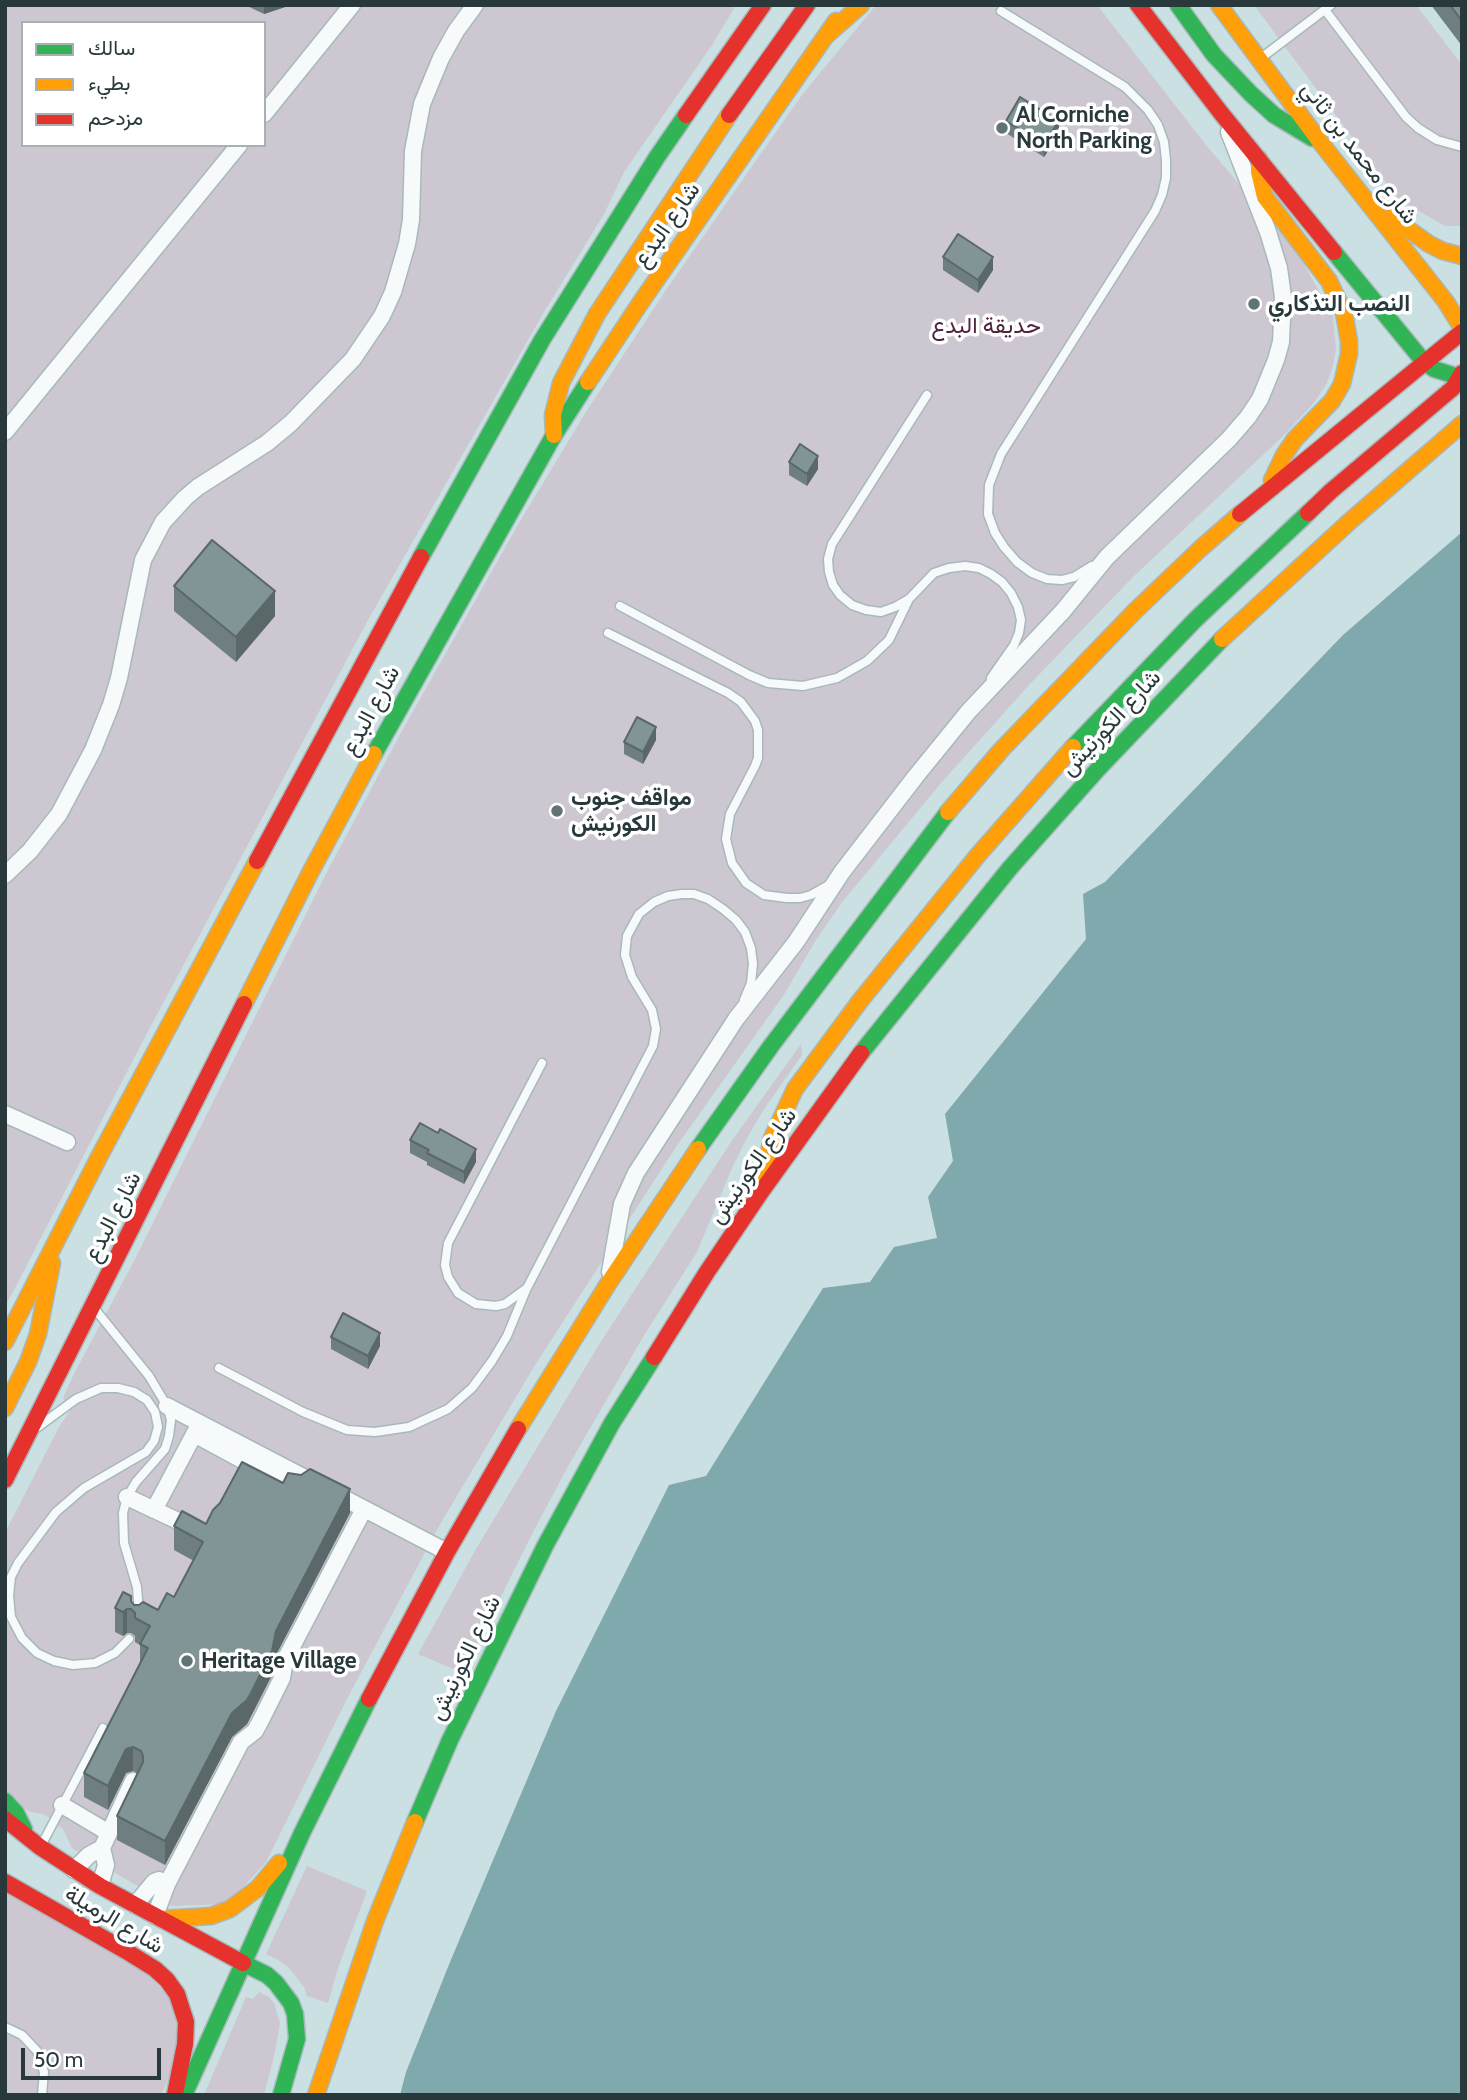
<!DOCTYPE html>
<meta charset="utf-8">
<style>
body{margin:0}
#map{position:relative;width:1467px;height:2100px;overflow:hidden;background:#cae0e2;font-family:Cabin,Vazirmatn,sans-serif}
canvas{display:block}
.frame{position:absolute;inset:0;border:7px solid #29393b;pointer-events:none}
.legend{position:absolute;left:21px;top:21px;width:245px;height:126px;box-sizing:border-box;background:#fff;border:2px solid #a9b0b1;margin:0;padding:9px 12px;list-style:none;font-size:21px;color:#29393b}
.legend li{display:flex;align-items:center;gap:14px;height:35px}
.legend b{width:35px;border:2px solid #a9b0b1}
.scale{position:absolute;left:21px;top:2048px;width:140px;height:32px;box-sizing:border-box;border:4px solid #29393b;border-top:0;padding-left:9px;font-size:21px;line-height:24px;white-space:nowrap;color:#29393b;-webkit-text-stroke:5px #fff;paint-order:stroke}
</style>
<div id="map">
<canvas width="1467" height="2100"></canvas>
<div class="frame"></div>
<ul class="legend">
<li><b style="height:9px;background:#30b455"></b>سالك</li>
<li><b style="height:9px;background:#ff9f0a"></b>بطيء</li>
<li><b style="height:9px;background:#e5322d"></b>مزدحم</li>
</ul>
<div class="scale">50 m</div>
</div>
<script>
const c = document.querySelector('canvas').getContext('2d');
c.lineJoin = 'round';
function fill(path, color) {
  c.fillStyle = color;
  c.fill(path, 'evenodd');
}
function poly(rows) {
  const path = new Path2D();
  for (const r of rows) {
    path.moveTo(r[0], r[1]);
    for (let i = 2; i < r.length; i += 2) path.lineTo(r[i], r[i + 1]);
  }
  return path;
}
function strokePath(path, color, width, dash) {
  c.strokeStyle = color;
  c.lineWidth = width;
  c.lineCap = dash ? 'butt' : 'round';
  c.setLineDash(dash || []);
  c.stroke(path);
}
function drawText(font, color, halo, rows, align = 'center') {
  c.font = font + ' Cabin,Vazirmatn,sans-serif';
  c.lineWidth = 7;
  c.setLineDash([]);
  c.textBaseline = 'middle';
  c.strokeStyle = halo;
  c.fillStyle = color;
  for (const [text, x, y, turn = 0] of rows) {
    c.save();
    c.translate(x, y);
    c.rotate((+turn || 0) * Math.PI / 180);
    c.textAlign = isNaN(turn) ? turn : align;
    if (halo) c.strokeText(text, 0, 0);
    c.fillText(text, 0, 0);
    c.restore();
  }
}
fill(poly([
 [5,5,736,5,712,45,624,172,604,214,544,312,368,620,146,1035,5,1307],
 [23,23,264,23,264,145,23,145],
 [876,5,1097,5,1206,145,1299,255,1333,316,1336,350,1332,369,1326,385,1313,404,1281,438,1132,578,1030,684,941,783,843,901,816,940,783,996,676,1147,535,1365,439,1526,347,1699,266,1862,228,1904,172,1906,72,1848,63,1829,46,1815,28,1811,5,1795,5,1533,59,1427,70,1411,63,1398,74,1374,135,1259,328,870,402,731,519,523,586,412,664,293,755,162,802,95],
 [1254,5,1416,5,1462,65,1462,226,1445,226,1398,199],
 [801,1044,802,1055,764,1109,747,1138,732,1168,697,1252,643,1337,567,1468,531,1536,463,1673,418,1654,476,1549,600,1343,731,1142],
 [307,1866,367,1891,339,1965,328,2003,307,1996,304,1987,289,1968,280,1961,266,1954],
 [5,1891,147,1973,175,2004,178,2057,161,2095,5,2095],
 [259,1992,269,1997,274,2003,280,2023,275,2052,264,2095,204,2095,246,1997,253,1999]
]), '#ccc7d0');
fill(poly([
 [1462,532,1462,2095,400,2095,406,2072,450,1962,556,1711,669,1485,706,1476,823,1288,870,1282,894,1247,937,1238,928,1197,953,1161,945,1114,1086,939,1083,894,1105,882,1343,635]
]), '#80a9ae');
const lane = poly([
 [1325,10,1406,117,1418,128,1437,140,1462,147],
 [1001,11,1125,87,1148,110,1158,125,1164,142,1166,160,1166,178,1162,195,1155,211,1001,454,989,485,988,514,995,533,1004,547,1017,562,1032,573,1047,579,1062,580,1074,577,1092,566],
 [1261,58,1331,5],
 [927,395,832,544,828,559,829,572,833,585,840,595,852,605,866,610,881,612,895,607,909,599,934,573,949,568,965,566,979,568,991,574,1002,582,1011,593,1018,607,1021,620,1019,633,1014,645,991,678],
 [620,606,749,675,768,683,803,686,837,678,867,661,889,640,909,599],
 [608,633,728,693,741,702,755,721,758,730,758,758,755,766,730,814,726,839,732,863,746,883,764,895,787,898,800,898,811,895,827,886],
 [542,1063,448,1243,445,1265,448,1277,458,1293,476,1304,496,1306,505,1304,527,1288,653,1046,656,1029,652,1010,632,977,625,955,627,936,639,914,654,902,668,896,682,894,694,894,708,899,723,909,736,920,745,932,751,948,753,964,751,983,744,1000],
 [94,1308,149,1376,167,1406,171,1420,169,1436,165,1449,136,1482,127,1497,123,1513,124,1543,137,1587,139,1613],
 [219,1368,303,1412,347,1430,375,1432,409,1427,448,1409,472,1388,492,1361,507,1336,526,1290],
 [38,1427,76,1399,101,1388,118,1388,134,1392,147,1400,155,1412,158,1427,154,1441,146,1452,84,1488,56,1512,18,1563,11,1577,9,1595,11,1617,22,1638,37,1653,54,1661,73,1665,95,1663,115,1653,129,1639],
 [41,1846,103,1728],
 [5,2027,22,2035,37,2051,44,2072,42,2095]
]);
const street = poly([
 [264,114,352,5],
 [5,432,239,145],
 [5,875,30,851,59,814,93,750,111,705,119,678,143,560,163,522,185,498,198,487,267,443,291,423,353,359,382,316,393,292,407,244,411,220,413,151,422,104,441,58,456,31,475,5],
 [5,1114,67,1142],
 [610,1272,622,1204,636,1173,736,1019,796,942,842,872,916,776,968,712,1063,611,1107,557,1229,439,1248,417,1260,399,1276,360,1281,342,1283,297,1279,268,1268,232,1229,132],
 [167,1406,447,1552],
 [194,1434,294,1488,302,1487],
 [127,1497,195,1529],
 [154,1510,199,1425],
 [62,1805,109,1833],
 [74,1870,89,1855,102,1848,133,1781],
 [100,1886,106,1865,102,1848],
 [135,1905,154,1882,159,1880,167,1884],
 [155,1916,167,1884,241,1742,255,1731,260,1722,282,1678,285,1660,364,1509]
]);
const fast = poly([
 [1178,5,1214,55,1251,94,1274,115,1312,138],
 [1334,252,1424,362,1434,369,1462,378],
 [421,557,542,340,657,157,686,115],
 [1073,747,1195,620,1308,513],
 [374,754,554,435,588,382],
 [861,1053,1010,868,1098,769,1222,639],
 [698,1149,771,1046,948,812],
 [5,1801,16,1813,24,1829],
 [415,1822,450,1740,545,1546,612,1423,654,1357],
 [243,1963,267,1975,276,1983,291,2003,295,2014,297,2039,281,2095],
 [184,2095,302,1833,369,1699]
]);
const slow = poly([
 [1219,5,1321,143,1446,302,1462,328],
 [827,35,861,5],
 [1259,159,1259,172,1265,197,1329,281,1344,313,1349,341,1349,354,1342,384,1332,401,1295,439,1284,455,1272,480],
 [1391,217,1429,244,1443,251,1462,256],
 [588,382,641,302,836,21],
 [554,435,553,415,561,383,597,314,729,115],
 [1222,639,1349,522,1462,424],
 [948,812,1002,749,1135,611,1200,549,1240,514],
 [244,1004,310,873,374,754],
 [763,1182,772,1138,795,1089,860,1001,978,855,1073,747],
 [5,1342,99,1157,257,861],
 [5,1408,28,1362,38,1334,52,1263],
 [518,1429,608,1284,698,1149],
 [161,1919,211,1916,230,1909,258,1888,279,1863],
 [316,2095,375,1921,415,1822]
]);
const jam = poly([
 [1138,5,1221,113,1334,252],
 [686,115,763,5],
 [729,115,807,5],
 [1308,513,1331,491,1453,388,1462,373],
 [1240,514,1462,332],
 [257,861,421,557],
 [654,1357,707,1272,761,1192,861,1053],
 [5,1480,244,1004],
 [369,1699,447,1552,518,1429],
 [5,1819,40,1847,100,1886,243,1963],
 [5,1882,126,1951,155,1969,167,1980,177,1994,186,2022,185,2044,175,2094]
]);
strokePath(lane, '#a8b9bb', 11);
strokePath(street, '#a8b9bb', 19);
strokePath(fast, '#a8b9bb', 19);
strokePath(slow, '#a8b9bb', 19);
strokePath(jam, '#a8b9bb', 19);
strokePath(lane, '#f7fafb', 8);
strokePath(street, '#f7fafb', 16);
strokePath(fast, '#30b455', 16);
strokePath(slow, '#ff9f0a', 16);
strokePath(jam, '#e5322d', 16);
fill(poly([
 [245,5,291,5,264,14],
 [1431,5,1462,5,1462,46],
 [1006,121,1059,134,1044,157,1006,133],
 [943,257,993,270,978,293,943,270],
 [789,462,818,469,807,486,789,475],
 [174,586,275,616,236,662,174,611],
 [656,740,643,764,624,754,624,742],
 [410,1140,476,1162,464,1184,427,1165,427,1162,410,1153],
 [331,1337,380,1346,368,1369,331,1349],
 [283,1483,350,1513,276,1655,272,1675,247,1724,232,1737,165,1865,117,1840,117,1816,137,1773,133,1771,126,1773,108,1810,84,1797,84,1773,140,1664,140,1645,135,1642,135,1636,131,1633,127,1633,123,1636,115,1632,115,1608,131,1601,134,1605,158,1610,174,1597,194,1561,174,1550,174,1526,206,1524]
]), '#6f7f81');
fill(poly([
 [264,5,291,5,264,14],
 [1059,121,1059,134,1044,157,1044,144],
 [993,257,993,270,978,293,978,280],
 [818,456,818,469,807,486,807,474],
 [275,591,275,616,236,662,236,637],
 [656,727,656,740,643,764,643,752],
 [476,1149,476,1162,464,1184,464,1172],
 [380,1333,380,1346,368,1369,368,1356],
 [350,1489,350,1513,276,1655,272,1675,247,1724,232,1737,165,1865,165,1841],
 [127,1609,127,1633,123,1636,123,1612],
 [133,1747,133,1771,126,1773,108,1810,108,1786,126,1749]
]), '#5a6869');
const building = poly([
 [1450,5,1462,5,1462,21,1450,5],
 [1020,97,1059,121,1044,144,1006,121,1020,97],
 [958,234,993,257,978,280,943,257,958,234],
 [800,444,818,456,807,474,789,462,800,444],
 [212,540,275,591,236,637,174,586,212,540],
 [637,717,656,727,643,752,624,742,637,717],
 [420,1123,438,1133,440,1129,476,1149,464,1172,427,1153,429,1150,410,1140,420,1123],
 [343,1313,380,1333,368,1356,331,1337,343,1313],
 [242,1462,283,1483,288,1473,301,1475,310,1469,350,1489,276,1631,272,1651,251,1693,247,1700,232,1713,165,1841,117,1816,143,1762,143,1756,141,1751,133,1747,126,1749,108,1786,84,1773,148,1648,140,1644,150,1626,135,1618,135,1613,131,1609,127,1609,123,1612,115,1608,123,1592,131,1596,131,1601,134,1605,139,1605,143,1602,158,1610,167,1593,174,1597,203,1542,174,1526,182,1511,206,1524,213,1510,220,1503,242,1462]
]);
fill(building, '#819496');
strokePath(building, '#5a6869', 2);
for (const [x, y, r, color] of [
 [1002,128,7,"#617375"],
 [1254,304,7,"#617375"],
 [557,811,7,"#617375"],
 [187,1661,7,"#617375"]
]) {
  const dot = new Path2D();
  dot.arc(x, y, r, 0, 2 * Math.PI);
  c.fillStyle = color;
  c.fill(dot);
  strokePath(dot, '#fff', 2.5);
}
drawText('bold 23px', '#29393b', '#fff', [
 ["Al Corniche",1016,115],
 ["North Parking",1016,141],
 ["النصب التذكاري",1268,304],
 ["مواقف جنوب",571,798],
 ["الكورنيش",571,824],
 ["Heritage Village",201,1661]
], 'left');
drawText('23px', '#29393b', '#fff', [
 ["شارع محمد بن ثاني",1359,153,52],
 ["شارع البدع",667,225,-55],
 ["شارع البدع",371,711,-62],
 ["شارع الكورنيش",1111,723,-47],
 ["شارع الكورنيش",753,1166,-55],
 ["شارع البدع",113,1217,-63],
 ["شارع الكورنيش",465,1658,-64],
 ["شارع الرميلة",114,1920,31]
]);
drawText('23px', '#522241', '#fff', [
 ["حديقة البدع",986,326]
]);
</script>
